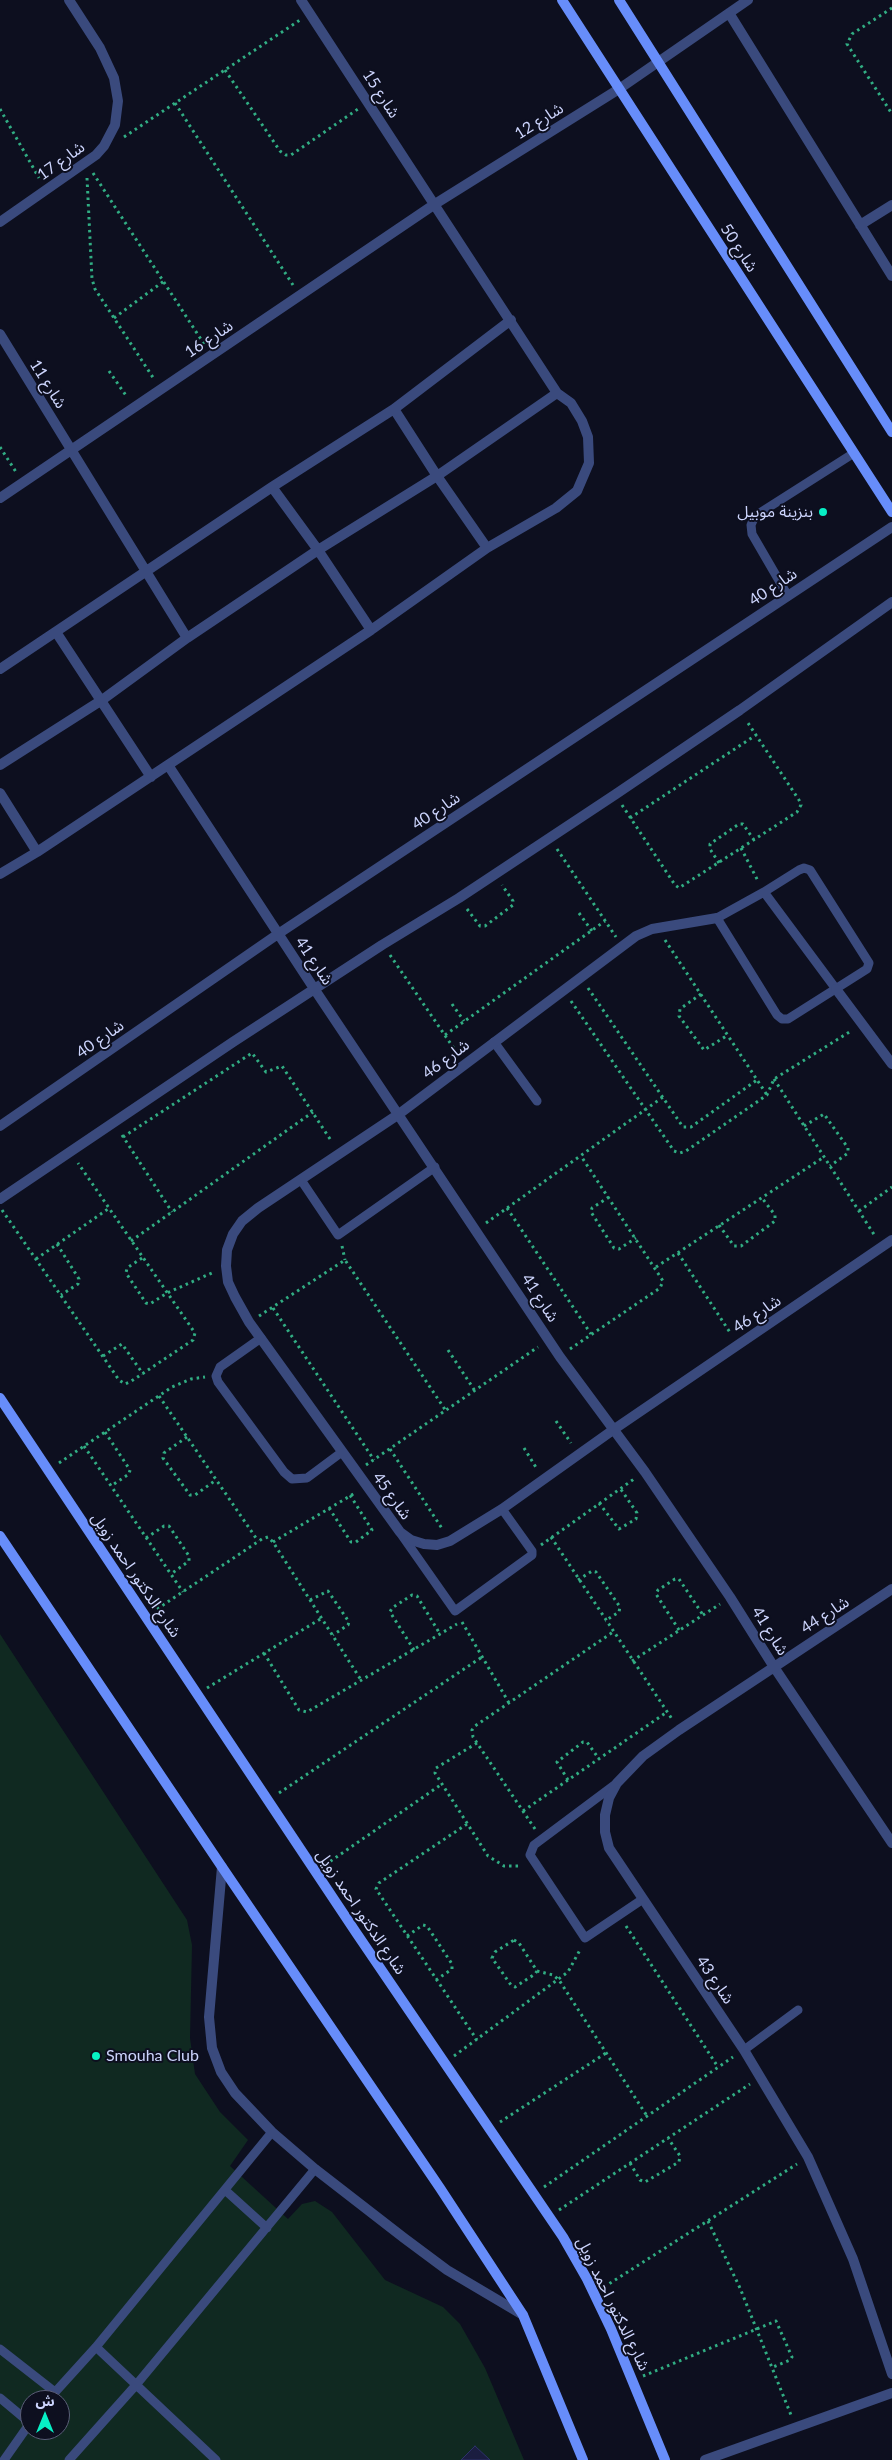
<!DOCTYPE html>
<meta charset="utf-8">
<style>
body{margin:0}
#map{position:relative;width:892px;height:2460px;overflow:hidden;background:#0d0f1f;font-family:Lato,"Noto Sans Arabic",sans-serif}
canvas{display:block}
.north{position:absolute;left:20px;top:2390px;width:50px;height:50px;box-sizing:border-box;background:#0d0f1f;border:1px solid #5a5e78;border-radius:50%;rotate:0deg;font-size:14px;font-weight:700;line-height:20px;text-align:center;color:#cdd5fd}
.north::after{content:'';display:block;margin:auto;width:18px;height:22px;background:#07efc5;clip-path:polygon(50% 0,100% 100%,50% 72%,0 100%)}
</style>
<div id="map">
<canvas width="892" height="2460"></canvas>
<div class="north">ش</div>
</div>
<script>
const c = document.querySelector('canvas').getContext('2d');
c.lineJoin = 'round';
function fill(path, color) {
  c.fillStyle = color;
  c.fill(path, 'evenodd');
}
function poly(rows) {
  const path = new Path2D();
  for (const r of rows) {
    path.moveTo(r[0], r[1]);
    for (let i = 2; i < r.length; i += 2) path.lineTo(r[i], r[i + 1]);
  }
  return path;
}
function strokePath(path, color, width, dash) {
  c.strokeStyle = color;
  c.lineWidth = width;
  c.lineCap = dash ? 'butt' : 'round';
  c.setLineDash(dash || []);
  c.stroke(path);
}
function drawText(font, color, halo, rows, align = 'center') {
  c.font = font + ' Lato,"Noto Sans Arabic",sans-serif';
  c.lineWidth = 4;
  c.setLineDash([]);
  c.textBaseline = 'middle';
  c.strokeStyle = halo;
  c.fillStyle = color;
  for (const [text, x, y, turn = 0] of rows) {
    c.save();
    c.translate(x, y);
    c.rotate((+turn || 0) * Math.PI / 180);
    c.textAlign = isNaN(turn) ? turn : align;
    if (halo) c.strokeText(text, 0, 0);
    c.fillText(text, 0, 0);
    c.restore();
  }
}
fill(poly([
 [0,1634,187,1920,192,1945,190,2038,195,2074,220,2112,248,2140,230,2166,288,2219,302,2204,315,2201,332,2212,385,2280,443,2307,460,2324,485,2368,524,2460,0,2460],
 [30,2400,60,2400,60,2430,30,2430]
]), '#102921');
const building = poly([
 [475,2446,490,2460,461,2460,475,2446]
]);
fill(building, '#1a1d40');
strokePath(building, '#2d326b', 1);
strokePath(poly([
 [892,8,852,34,847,44,892,114],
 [225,70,280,151,286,155,291,155,358,109],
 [175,103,293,285],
 [0,109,39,178],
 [124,137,300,20],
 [93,173,204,344],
 [87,178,92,279,95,289,154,379],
 [114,318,164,281],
 [109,371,127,397],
 [0,447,16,472],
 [622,805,675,885,679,888,797,812,801,805,799,800,746,720],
 [630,818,756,735],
 [741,848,758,881],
 [557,849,616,937],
 [719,863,710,849,710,844,739,824,743,824,754,840],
 [467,909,480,926,485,926,513,905,513,901,502,885],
 [579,913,592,931],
 [665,940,767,1095],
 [390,955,457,1053],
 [588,988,683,1127,691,1127,757,1080],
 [701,994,680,1009,679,1016,704,1050,728,1035],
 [571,1001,674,1151,680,1153,686,1151,767,1095,774,1079,851,1031],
 [452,1004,464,1021],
 [445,1035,605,921],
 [774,1079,875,1236],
 [804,1126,824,1114,848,1148,848,1153,830,1166],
 [122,1135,172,1212],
 [123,1137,252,1053,266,1072,282,1066,332,1142],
 [609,1197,592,1208,591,1212,614,1248,619,1249,636,1238],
 [507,1208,591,1334],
 [2,1210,119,1380,125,1384,130,1382,193,1340,195,1333,78,1163],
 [859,1211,892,1187],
 [486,1223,663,1097],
 [719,1225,734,1246,741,1246,775,1221,775,1215,762,1198],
 [131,1241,313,1112],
 [57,1244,79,1279,78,1284,61,1295],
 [342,1246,345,1260],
 [678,1253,731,1334],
 [142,1258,127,1268,126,1273,146,1303,150,1304,167,1293,214,1272],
 [36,1259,108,1209],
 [656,1267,824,1157],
 [273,1308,374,1460],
 [259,1316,345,1260,446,1411],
 [570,1349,660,1288,663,1281,581,1156],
 [448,1350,475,1391],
 [103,1356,122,1344,143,1374],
 [159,1396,258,1541],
 [556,1421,571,1443],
 [105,1432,130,1470,129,1474,111,1486],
 [187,1437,164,1453,163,1458,190,1495,195,1495,216,1480],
 [84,1446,183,1592],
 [524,1448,537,1469],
 [390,1449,443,1530],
 [59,1463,172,1387,191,1379,205,1377],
 [366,1465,538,1347],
 [599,1503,619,1529,636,1519,637,1513,620,1488],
 [329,1508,351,1542,356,1542,372,1530,350,1495],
 [551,1537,672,1719],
 [146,1538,164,1526,169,1526,189,1556,189,1561,171,1574],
 [273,1542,355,1493],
 [541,1545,634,1479],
 [578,1580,592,1571,596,1572,620,1607,619,1612,605,1621],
 [310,1600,328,1591,349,1622,348,1625,333,1635],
 [157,1609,262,1539,268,1537,273,1542,361,1680],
 [462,1622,509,1703],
 [679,1630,656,1594,658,1590,675,1579,679,1579,703,1615],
 [414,1650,390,1612,392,1608,412,1595,417,1596,440,1634],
 [264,1653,299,1710,307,1712,457,1624],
 [632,1661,720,1604],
 [207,1688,322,1618],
 [477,1743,436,1768,435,1773,488,1856,504,1866,522,1866],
 [568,1780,557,1762,583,1742,587,1742,599,1759],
 [279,1793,482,1657],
 [523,1811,667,1712],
 [467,1824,379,1883,376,1889,477,2040],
 [535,1829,473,1737,472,1730,475,1726,613,1632],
 [325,1865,442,1784],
 [626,1926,718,2067],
 [407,1936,423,1925,427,1926,452,1964,452,1969,436,1980],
 [514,1940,519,1943,537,1971,535,1974,515,1987,511,1985,492,1958,495,1952,514,1940],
 [537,1971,553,1975,559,1980,647,2116],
 [454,2056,568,1972,581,1948],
 [500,2122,606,2053],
 [630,2163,640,2180,645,2182,679,2162,680,2156,668,2138],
 [544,2187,733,2057],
 [559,2210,750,2084],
 [708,2221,740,2288,791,2415],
 [604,2287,797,2164],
 [643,2376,776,2321,792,2357,790,2360,773,2367]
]), '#31ad83', 3, [2.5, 4]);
strokePath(poly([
 [788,596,752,534,751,525,755,516,854,453],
 [764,892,799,870,804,868,810,870,869,963,867,969,788,1019,782,1019,777,1015,717,918,764,892,836,989],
 [494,1042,537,1101],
 [301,1180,338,1235,435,1167],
 [261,1338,220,1367,216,1376,218,1382,284,1472,292,1479,307,1478,342,1452],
 [401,1534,455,1611,532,1555,532,1551,502,1509],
 [617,1783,534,1845,530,1855,585,1938,643,1899],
 [744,2050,798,2010],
 [225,2190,267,2228],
 [96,2347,216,2460],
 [0,2349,55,2392],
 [0,2398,30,2423],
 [48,2400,96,2347,272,2132],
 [4,2460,30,2423],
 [69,2460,136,2385,315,2169]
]), '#3a4a7d', 9);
strokePath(poly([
 [729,13,892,276],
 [0,222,96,155,104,146,115,125,118,101,114,78,100,48,69,0],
 [860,225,892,205],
 [0,334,187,638],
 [394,409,437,476,487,548],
 [272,487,318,550,371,630],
 [0,498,435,204,619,89,748,0],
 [56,632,151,777],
 [0,669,272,487,394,409,511,320],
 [0,765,102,700,187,638,318,550,437,476,557,393],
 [168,765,315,990,560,1357,645,1472,730,1597,774,1667,892,1843],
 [0,793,37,852],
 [0,874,37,852,371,630,487,548,556,508,577,491,589,463,588,437,582,421,571,403,557,393,301,0],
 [717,918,652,929,636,936,399,1114,258,1208,242,1221,233,1234,227,1250,226,1266,228,1282,235,1297,249,1322,400,1532,411,1540,424,1544,437,1545,450,1541,502,1509,613,1430,892,1240],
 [836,989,892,1064],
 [0,1126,278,934,892,527],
 [0,1199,233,1042,382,945,459,898,616,794,740,710,892,602],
 [892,1589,679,1730,643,1756,617,1783,609,1798,605,1815,605,1832,609,1848,744,2050,808,2157,853,2259,892,2374],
 [222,1867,209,2017,212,2048,221,2072,235,2093,272,2132,315,2169,404,2238,447,2270,523,2315],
 [705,2460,892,2393]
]), '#3a4a7d', 10);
strokePath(poly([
 [562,0,892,512],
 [619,0,892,432],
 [0,1398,357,1934,563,2237,587,2279,611,2329,665,2460],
 [0,1536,222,1867,440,2188,523,2315,583,2460]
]), '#678dfa', 10);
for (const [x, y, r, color] of [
 [823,512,5,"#07efc5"],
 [96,2056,5,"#07efc5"]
]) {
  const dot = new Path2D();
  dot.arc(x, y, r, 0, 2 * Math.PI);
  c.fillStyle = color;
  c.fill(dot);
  strokePath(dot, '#0d0f1f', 2);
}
drawText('16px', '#cdd5fd', '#0d0f1f', [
 ["شارع 15",381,94,57],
 ["شارع 12",539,121,-32],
 ["شارع 17",61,161,-36],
 ["شارع 50",739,248,57],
 ["شارع 16",209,339,-34],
 ["شارع 11",48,384,58],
 ["شارع 40",773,587,-34],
 ["شارع 40",436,811,-34],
 ["شارع 41",314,961,56],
 ["شارع 40",100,1039,-35],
 ["شارع 46",446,1059,-37],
 ["شارع 41",540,1298,57],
 ["شارع 46",757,1314,-34],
 ["شارع 45",392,1496,54],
 ["شارع الدكتور احمد زويل",136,1575,56],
 ["شارع 44",825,1615,-33],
 ["شارع 41",770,1631,58],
 ["شارع الدكتور احمد زويل",361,1912,56],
 ["شارع 43",715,1980,56],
 ["شارع الدكتور احمد زويل",613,2304,64]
]);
drawText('16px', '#cdd5fd', '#0d0f1f', [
 ["بنزينة موبيل",813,512],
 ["Smouha Club",106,2056,"left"]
], 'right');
</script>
